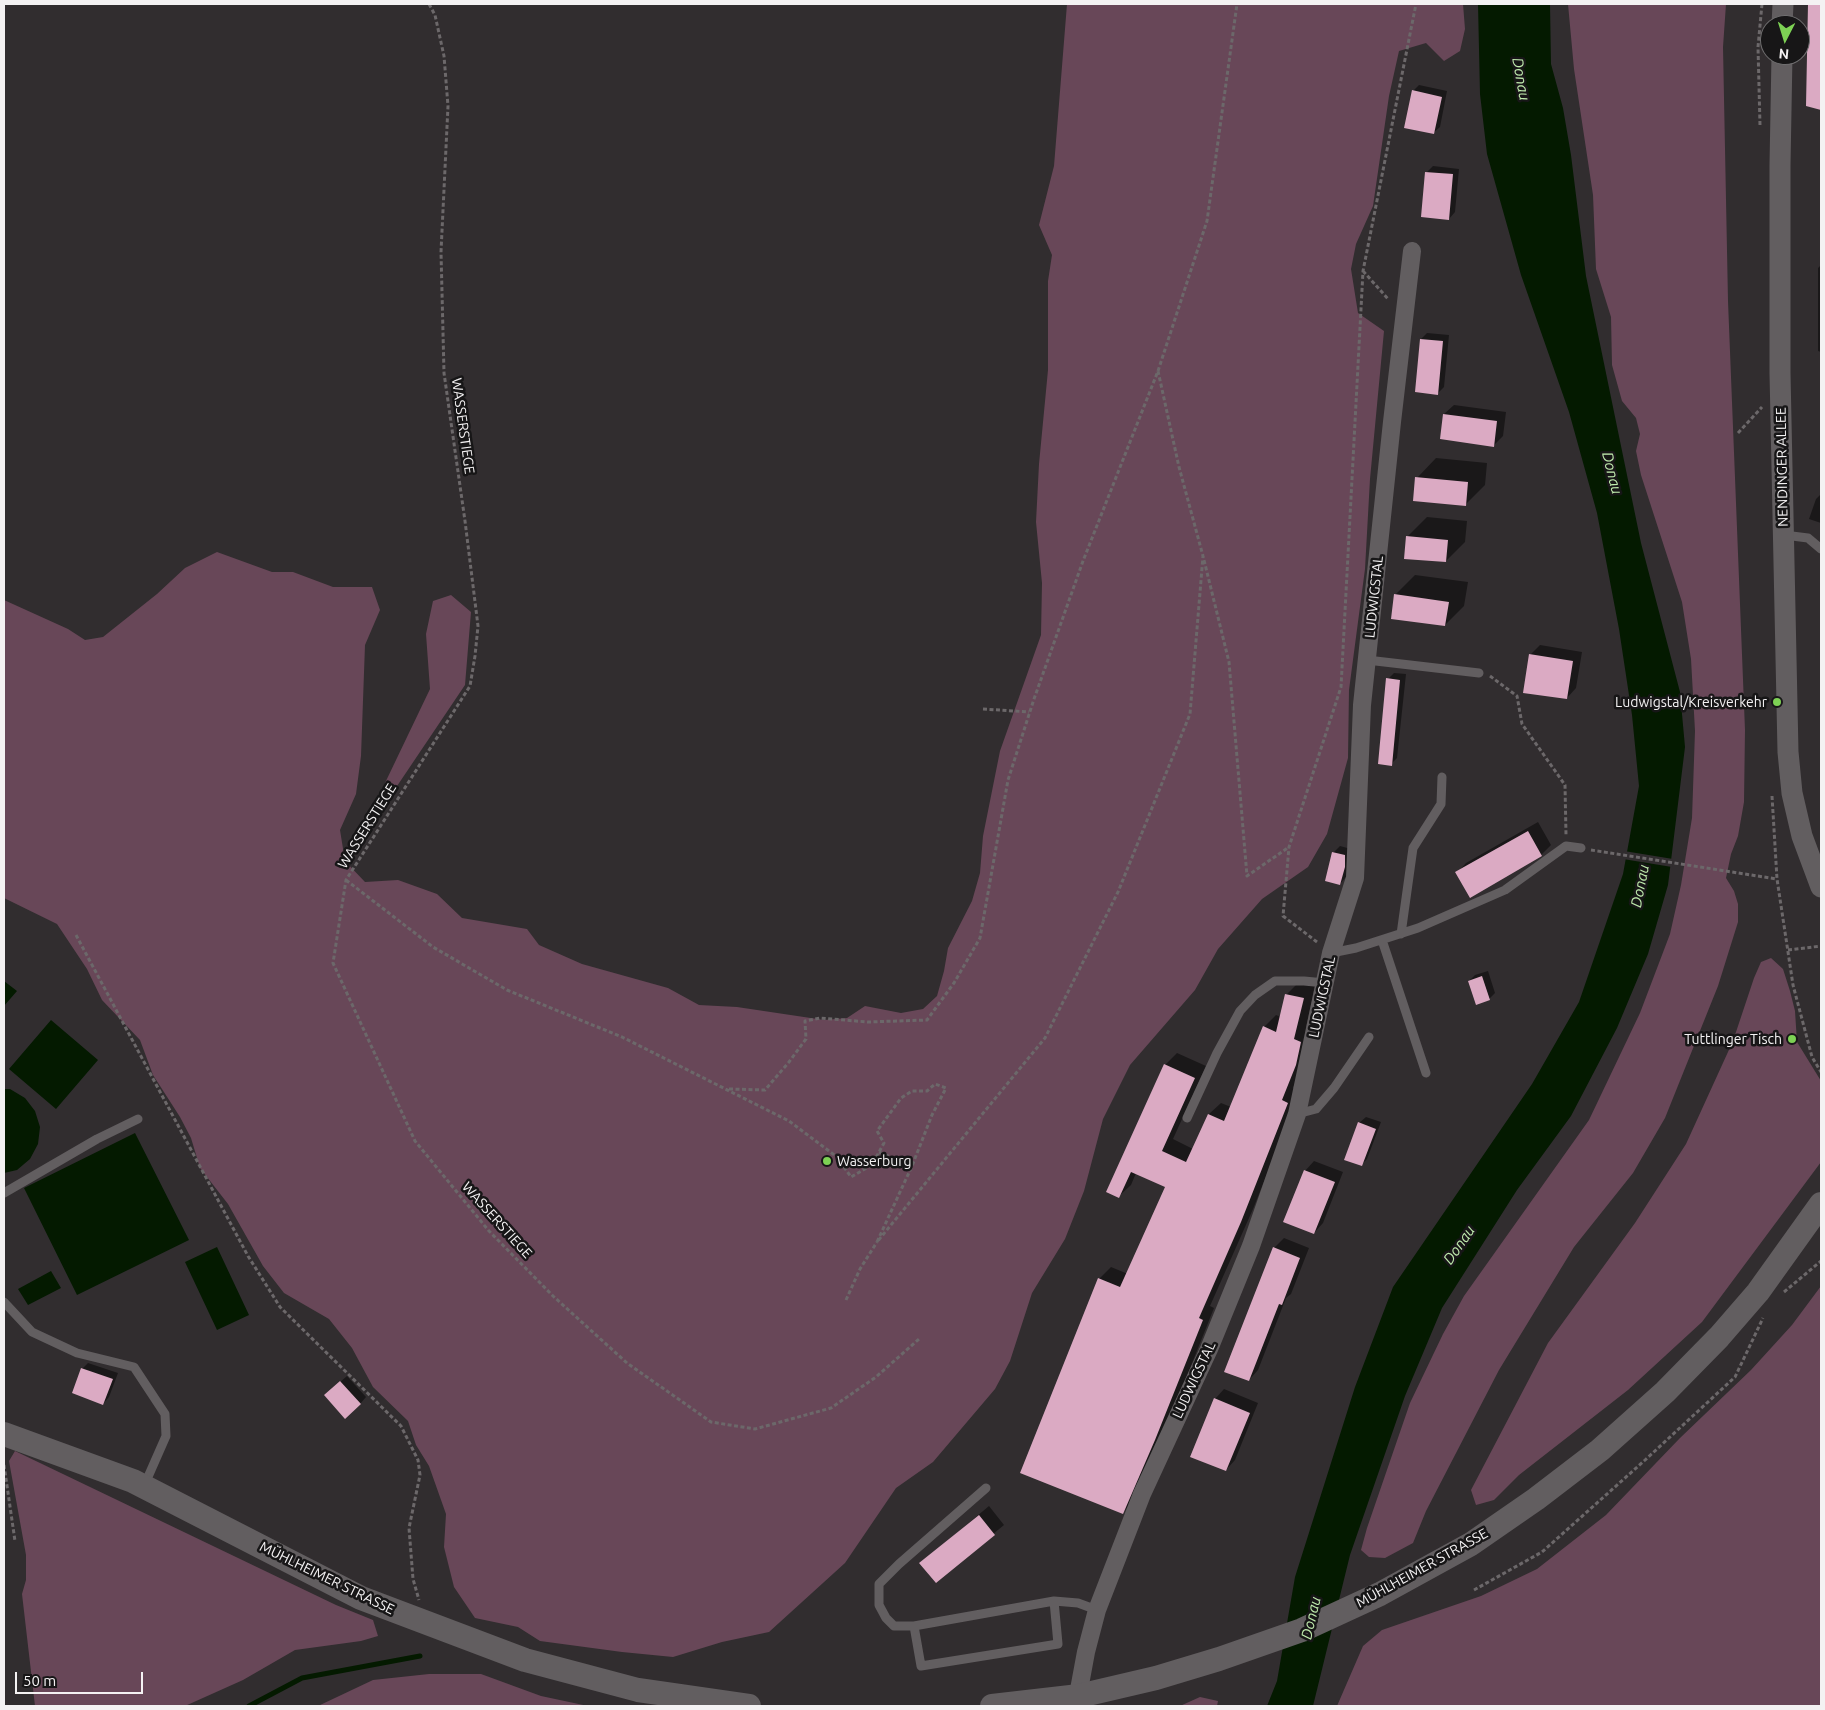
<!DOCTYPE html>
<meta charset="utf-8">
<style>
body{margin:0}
#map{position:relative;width:1825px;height:1710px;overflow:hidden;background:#312d2f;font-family:Ubuntu,sans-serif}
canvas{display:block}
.frame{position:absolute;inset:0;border:5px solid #f4f2f3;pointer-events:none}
.north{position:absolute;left:1760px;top:15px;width:50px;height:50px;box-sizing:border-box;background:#171617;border:1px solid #6f6e6f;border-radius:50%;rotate:185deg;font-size:14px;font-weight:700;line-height:20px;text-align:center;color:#f4f2f3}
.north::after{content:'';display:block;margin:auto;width:18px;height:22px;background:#7dd154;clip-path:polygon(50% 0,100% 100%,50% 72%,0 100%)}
.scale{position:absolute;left:15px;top:1672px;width:128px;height:22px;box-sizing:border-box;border:2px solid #f4f2f3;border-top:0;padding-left:6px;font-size:15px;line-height:18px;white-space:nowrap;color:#f4f2f3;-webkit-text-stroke:4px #171617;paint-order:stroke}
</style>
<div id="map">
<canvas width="1825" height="1710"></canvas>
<div class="frame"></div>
<div class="north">N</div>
<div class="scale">50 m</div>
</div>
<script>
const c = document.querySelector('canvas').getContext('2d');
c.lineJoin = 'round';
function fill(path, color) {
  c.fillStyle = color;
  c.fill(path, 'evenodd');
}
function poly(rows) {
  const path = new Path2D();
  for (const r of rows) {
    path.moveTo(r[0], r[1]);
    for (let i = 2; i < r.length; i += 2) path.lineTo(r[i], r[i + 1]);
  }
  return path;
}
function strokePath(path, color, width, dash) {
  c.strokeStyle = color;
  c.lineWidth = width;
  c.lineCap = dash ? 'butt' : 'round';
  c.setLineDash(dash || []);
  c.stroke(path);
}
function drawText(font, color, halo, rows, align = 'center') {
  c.font = font + ' Ubuntu,sans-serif';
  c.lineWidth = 5;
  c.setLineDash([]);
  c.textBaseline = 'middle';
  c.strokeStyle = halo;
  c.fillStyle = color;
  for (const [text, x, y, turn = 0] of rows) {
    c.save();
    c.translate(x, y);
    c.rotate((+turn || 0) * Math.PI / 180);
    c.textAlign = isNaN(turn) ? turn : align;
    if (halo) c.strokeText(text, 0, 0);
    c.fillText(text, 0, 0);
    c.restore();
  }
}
fill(poly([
 [1067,4,1463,4,1465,29,1460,51,1444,61,1426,43,1399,51,1389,96,1373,206,1356,244,1351,269,1358,313,1384,331,1370,479,1365,569,1349,690,1348,758,1327,834,1308,867,1262,899,1218,949,1195,990,1130,1065,1103,1119,1084,1191,1065,1239,1032,1293,1010,1361,995,1389,933,1462,896,1488,845,1563,769,1632,722,1642,673,1657,622,1652,540,1641,518,1627,475,1618,454,1587,444,1547,446,1514,429,1466,416,1445,408,1421,373,1387,352,1348,329,1319,284,1293,263,1266,228,1204,200,1168,191,1138,180,1117,153,1075,140,1040,102,1000,87,969,57,924,4,898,4,600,68,629,85,640,103,637,157,594,185,568,217,552,272,572,293,572,333,587,372,587,380,610,365,645,361,756,356,794,340,830,345,861,365,882,398,880,437,894,462,918,527,929,539,945,582,964,668,988,699,1005,737,1007,824,1020,847,1018,865,1006,901,1013,923,1009,937,996,944,971,948,948,972,901,980,873,983,836,1000,751,1041,635,1042,583,1036,522,1039,464,1048,370,1048,281,1052,255,1039,225,1054,166],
 [1568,4,1726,4,1723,47,1728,301,1745,730,1744,802,1738,836,1731,854,1726,878,1734,891,1738,904,1738,922,1718,986,1665,1118,1633,1173,1574,1247,1499,1370,1426,1511,1413,1543,1385,1558,1369,1557,1361,1550,1367,1528,1410,1403,1443,1334,1464,1296,1589,1120,1640,1013,1670,934,1681,885,1692,818,1695,731,1691,659,1682,602,1641,475,1636,451,1640,434,1636,418,1622,401,1612,365,1611,317,1596,269,1593,195,1574,69],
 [451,595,471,612,465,685,387,801,385,783,430,689,426,634,433,601],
 [1771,958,1783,969,1790,991,1795,1011,1797,1042,1821,1081,1821,1162,1702,1322,1628,1390,1519,1475,1494,1500,1476,1505,1471,1490,1548,1343,1635,1223,1686,1144,1733,1041,1754,978,1761,962],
 [1821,1286,1821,1706,1337,1706,1363,1646,1382,1630,1481,1596,1537,1569,1606,1515,1680,1438,1751,1370,1792,1325],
 [15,1451,336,1605,373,1620,378,1636,361,1641,295,1650,243,1680,185,1706,35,1706,22,1594,26,1580,26,1555,9,1461],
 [429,1674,481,1674,541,1696,588,1706,318,1706,373,1680],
 [1200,1697,1218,1701,1217,1706,1180,1706]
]), '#684758');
fill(poly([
 [1478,4,1550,4,1551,64,1563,108,1571,155,1586,276,1641,543,1680,692,1685,747,1668,885,1648,954,1617,1028,1571,1116,1517,1190,1442,1308,1405,1396,1350,1555,1313,1706,1267,1706,1277,1681,1295,1577,1355,1387,1393,1287,1532,1084,1579,1002,1623,874,1639,786,1632,715,1619,629,1597,513,1569,412,1521,275,1487,154,1480,94],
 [4,981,17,991,4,1006],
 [51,1020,98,1060,56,1109,9,1069],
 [4,1089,10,1089,25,1098,35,1111,40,1127,38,1144,30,1159,17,1170,4,1173],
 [135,1133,189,1240,77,1295,24,1188],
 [217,1247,249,1315,217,1330,185,1262],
 [51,1271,61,1288,28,1305,18,1289]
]), '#041a00');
fill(poly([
 [1624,851,1673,859,1672,867,1623,859]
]), '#312d2f');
fill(poly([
 [1809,4,1821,4,1821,108,1807,105],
 [1419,85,1447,91,1440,127,1433,133,1413,91],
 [1433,166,1459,169,1455,212,1449,219,1427,172],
 [1821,265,1821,352,1818,351,1818,268],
 [1427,333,1449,335,1444,387,1438,393,1421,339],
 [1454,405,1506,412,1503,436,1494,445,1444,414],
 [1436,458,1487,463,1485,485,1465,505,1417,478],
 [1821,494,1821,523,1809,519,1816,499],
 [1427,517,1467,521,1465,542,1446,561,1407,537],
 [1415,575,1468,582,1464,606,1445,625,1395,595],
 [1540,645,1582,652,1576,688,1567,698,1530,655],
 [1394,673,1406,674,1397,758,1391,764,1388,679],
 [1538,822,1551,845,1541,855,1470,896,1457,873,1466,863],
 [1340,846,1351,849,1346,877,1340,884,1333,853],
 [1488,971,1495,993,1489,999,1469,981,1475,975],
 [1298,983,1315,986,1306,1027,1313,1030,1308,1052,1293,1088,1300,1091,1253,1209,1210,1306,1214,1308,1167,1426,1134,1501,1122,1513,1099,1279,1111,1267,1128,1274,1167,1186,1136,1173,1131,1185,1119,1196,1165,1065,1177,1053,1206,1066,1173,1139,1193,1149,1209,1114,1221,1103,1231,1107,1264,1027,1276,1015,1281,1017,1286,995],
 [1366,1117,1381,1122,1367,1159,1361,1165,1359,1123],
 [1314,1161,1343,1172,1323,1223,1314,1233,1305,1171],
 [1284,1238,1309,1248,1291,1294,1286,1298,1258,1370,1249,1380,1274,1248],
 [88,1363,118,1373,109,1397,103,1404,82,1369],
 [347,1376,366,1397,360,1404,332,1389],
 [1224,1389,1258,1403,1235,1460,1226,1470,1215,1399],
 [989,1506,1004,1525,936,1581,921,1563]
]), '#0007');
strokePath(poly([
 [249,1706,302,1678,420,1656]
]), '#041a00', 5);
fill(poly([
 [1808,4,1821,4,1821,110,1806,106],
 [1412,90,1442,97,1434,134,1404,128],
 [1425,172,1453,174,1449,220,1421,217],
 [1420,339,1443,341,1438,395,1415,392],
 [1443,414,1497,421,1494,447,1440,439],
 [1415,477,1468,482,1466,506,1413,501],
 [1406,536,1448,540,1446,562,1404,559],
 [1394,594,1449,602,1445,626,1391,619],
 [1529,654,1573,661,1567,699,1523,693],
 [1386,678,1400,680,1392,766,1378,764],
 [1528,831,1542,856,1470,898,1455,872],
 [1332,852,1345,855,1345,867,1340,885,1325,881],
 [1482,976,1490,1000,1476,1005,1468,981],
 [1285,994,1304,998,1294,1039,1301,1042,1296,1065,1282,1100,1288,1103,1241,1222,1199,1318,1203,1320,1155,1440,1123,1514,1020,1473,1098,1278,1120,1287,1165,1187,1131,1172,1119,1198,1106,1192,1164,1064,1195,1078,1162,1151,1186,1162,1208,1114,1224,1121,1263,1026,1276,1032],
 [1358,1122,1376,1129,1362,1166,1344,1160],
 [1304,1170,1335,1182,1314,1234,1283,1222],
 [1273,1247,1300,1258,1282,1305,1279,1304,1249,1381,1224,1372],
 [81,1368,113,1379,103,1405,72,1393],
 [340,1381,361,1404,345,1419,324,1395],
 [1214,1398,1250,1413,1226,1471,1190,1457],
 [979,1515,995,1535,936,1583,919,1563]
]), '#dbaac3');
strokePath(poly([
 [429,4,435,15,444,56,448,106,441,252,444,373,465,521,478,626,475,656,470,686,346,880,333,963,415,1141,489,1231,553,1296,627,1363,711,1422,755,1429,831,1408,876,1377,919,1339],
 [1760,125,1758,47,1762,4],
 [1363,271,1389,300],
 [1158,371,1207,221,1237,4],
 [1738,433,1762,407],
 [1490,676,1517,696,1522,724,1565,785,1566,835],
 [983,709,1029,712],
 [1772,796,1777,879,1793,985,1812,1057,1821,1072],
 [1591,850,1777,879],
 [346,880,433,947,507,990,622,1037,789,1121,837,1157,851,1177,872,1165,884,1143,877,1131,901,1098,912,1091,927,1091,935,1084,946,1088,932,1115,912,1166,877,1242,1045,1038,1118,892,1190,714,1203,556,1229,662,1247,876,1289,847],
 [76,935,248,1256,280,1307,401,1426,418,1460,420,1475,409,1528,413,1579,419,1600],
 [1317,942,1283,916,1289,847,1341,687,1363,271,1416,4],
 [1788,950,1821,946],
 [729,1089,765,1090,789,1062,806,1039,805,1021,820,1018,868,1022,927,1020,954,983,980,938,1008,780,1034,699,1083,561,1158,371,1179,467,1203,556],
 [879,1152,912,1166],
 [1784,1292,1821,1261],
 [846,1300,860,1269,877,1242],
 [4,1465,15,1541],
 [1474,1590,1542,1552,1644,1461,1735,1377,1763,1318]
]), '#6c686a', 3, [4, 2.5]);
strokePath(poly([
 [1784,535,1808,538,1821,549],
 [1367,660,1479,673],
 [1401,934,1413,848,1441,804,1442,777],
 [1382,940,1426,1073],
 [1331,953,1356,948,1418,928,1505,890,1566,846,1581,848],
 [1297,1114,1316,1109,1334,1088,1369,1037],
 [1187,1118,1217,1053,1240,1011,1255,995,1275,981,1304,981,1325,983],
 [4,1193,97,1139,138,1119],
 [4,1302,32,1332,77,1353,134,1367,165,1414,166,1436,144,1486],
 [1054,1601,1058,1644,921,1666,914,1626,1054,1601,1078,1603,1097,1610],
 [914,1626,894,1626,886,1618,879,1605,879,1584,899,1564,986,1488]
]), '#625e60', 9);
strokePath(poly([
 [1076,1706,1086,1652,1097,1610,1142,1494,1209,1349,1251,1246,1297,1114,1331,953,1355,878,1362,705,1392,422,1412,251]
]), '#625e60', 18);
strokePath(poly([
 [1782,25,1783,4],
 [1782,55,1780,165,1780,373,1788,752,1792,793,1802,836,1821,887]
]), '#625e60', 21);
strokePath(poly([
 [4,1434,133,1481,361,1598,525,1660,638,1690,749,1706],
 [992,1706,1079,1696,1156,1678,1219,1659,1302,1630,1380,1594,1471,1544,1536,1499,1600,1450,1665,1392,1719,1337,1758,1292,1821,1204]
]), '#625e60', 24);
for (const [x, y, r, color] of [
 [1777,702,5,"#7dd154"],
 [1792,1039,5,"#7dd154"],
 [827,1161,5,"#7dd154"]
]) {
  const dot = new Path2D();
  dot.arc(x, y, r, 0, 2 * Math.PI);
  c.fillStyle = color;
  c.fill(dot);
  strokePath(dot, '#171617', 2);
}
drawText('14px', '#f4f2f3', '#171617', [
 ["WASSERSTIEGE",463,426,82],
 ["NENDINGER ALLEE",1782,467,-91],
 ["LUDWIGSTAL",1374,597,-84],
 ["WASSERSTIEGE",367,826,-58],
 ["LUDWIGSTAL",1322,997,-78],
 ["WASSERSTIEGE",497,1220,48],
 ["LUDWIGSTAL",1194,1380,-65],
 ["MÜHLHEIMER STRASSE",1422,1568,-29],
 ["MÜHLHEIMER STRASSE",327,1578,26]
]);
drawText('14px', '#f4f2f3', '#171617', [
 ["Ludwigstal/Kreisverkehr",1767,702],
 ["Tuttlinger Tisch",1782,1039],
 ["Wasserburg",837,1161,"left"]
], 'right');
drawText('italic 15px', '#c0ecae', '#171617', [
 ["Donau",1521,79,80],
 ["Donau",1612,473,76],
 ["Donau",1640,886,-79],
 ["Donau",1459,1245,-55],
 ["Donau",1311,1618,-77]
]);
</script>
